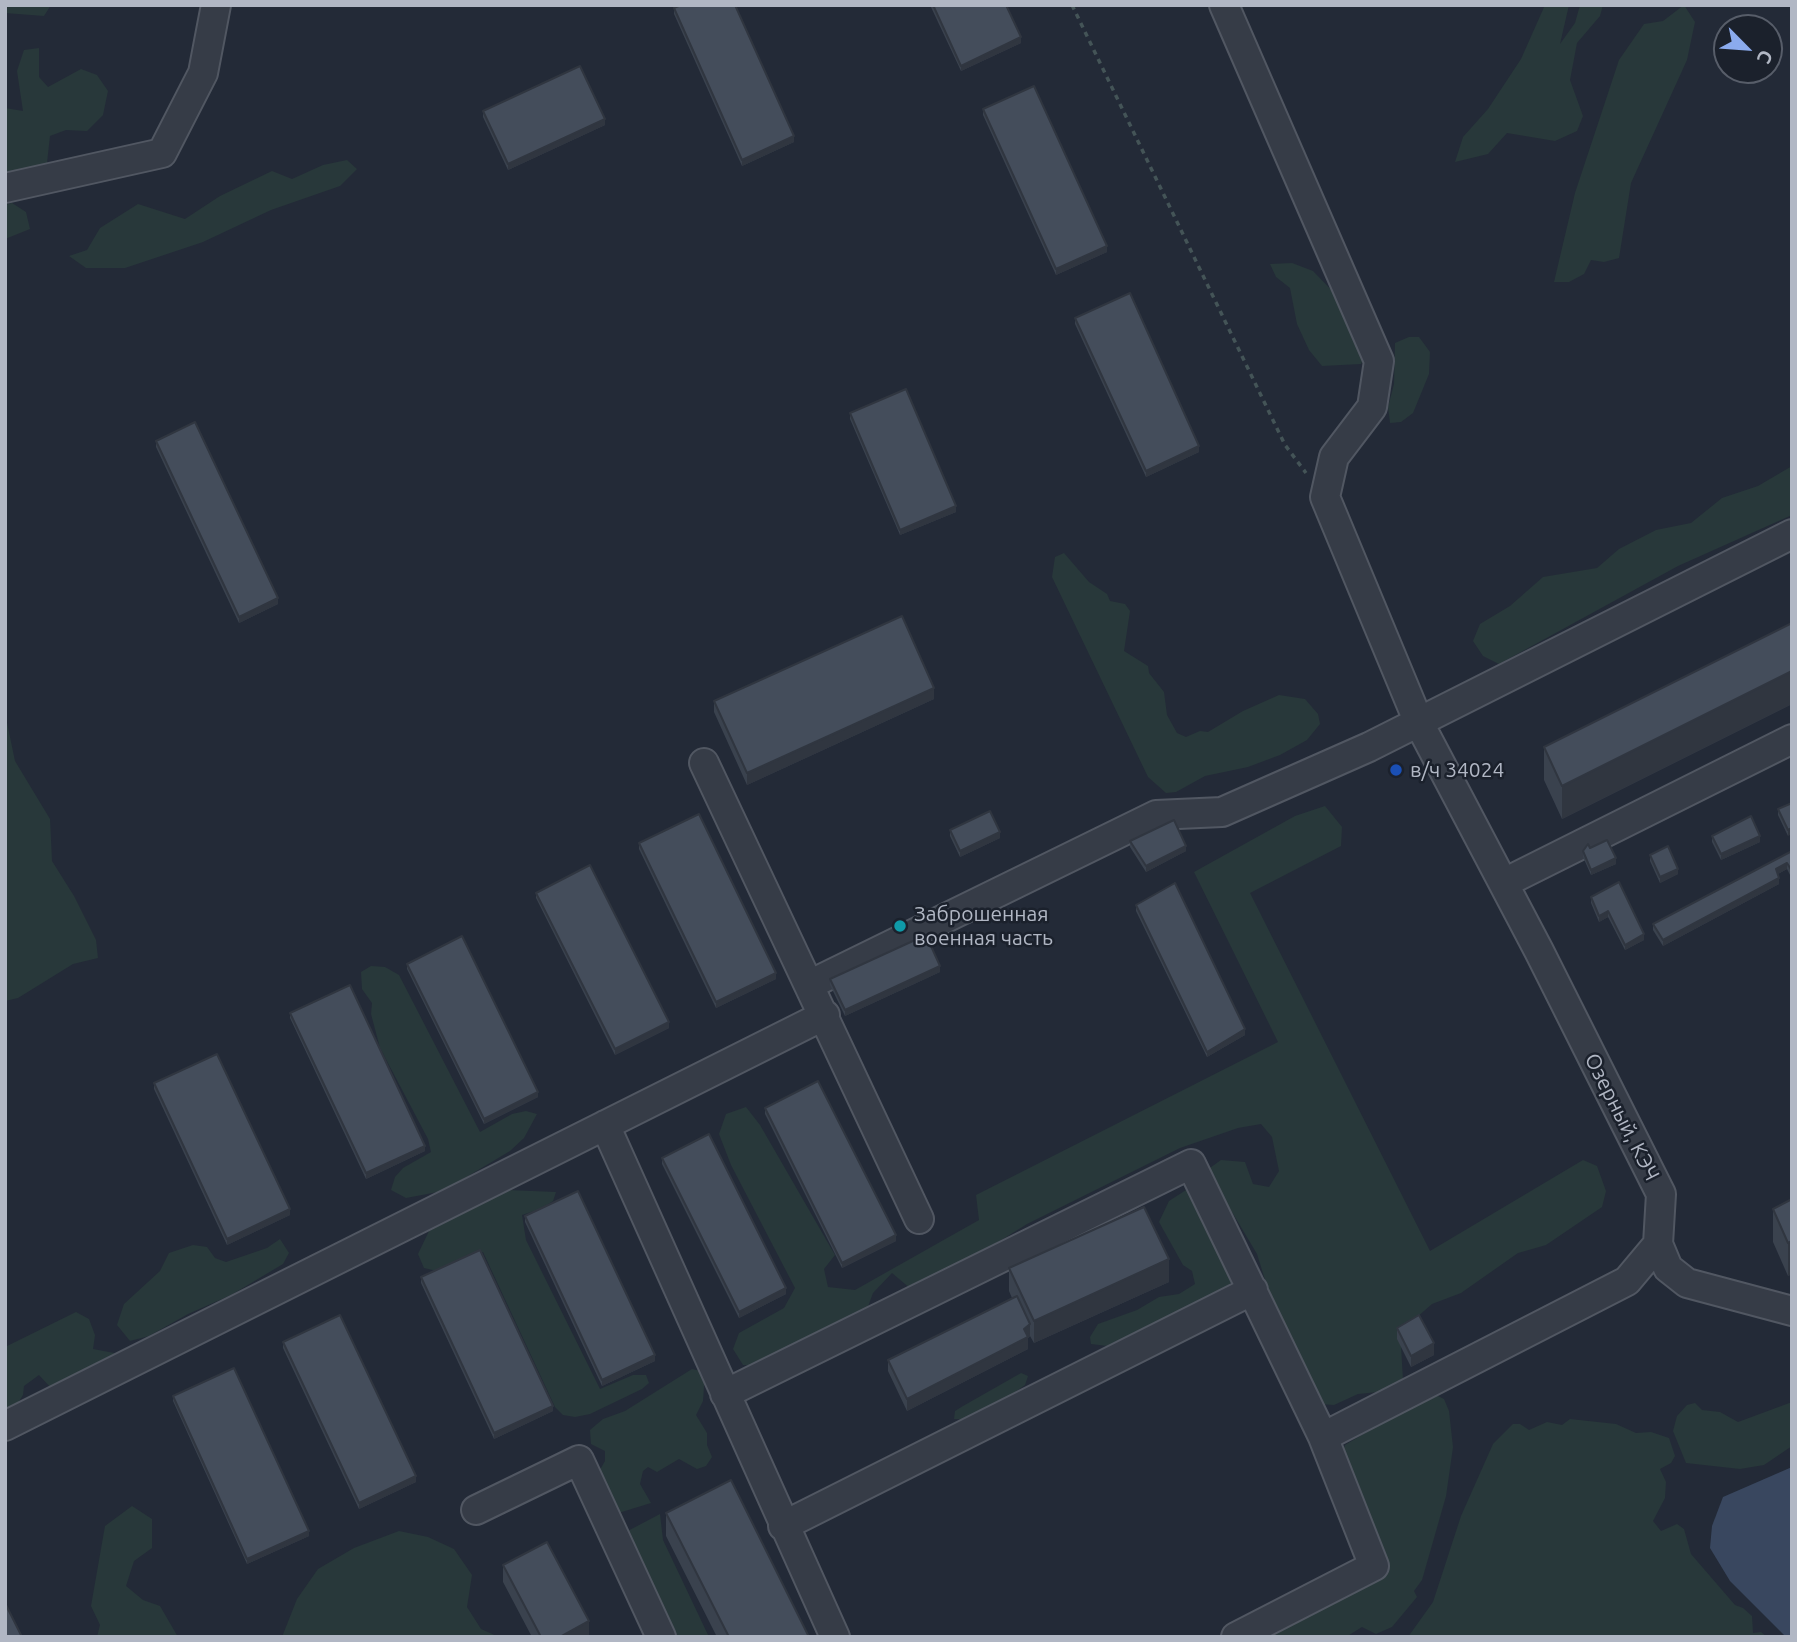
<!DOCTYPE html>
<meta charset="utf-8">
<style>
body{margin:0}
#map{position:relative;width:1797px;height:1642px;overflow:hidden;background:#232a37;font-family:Ubuntu,sans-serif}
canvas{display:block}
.frame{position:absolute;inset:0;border:7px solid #b1b7c4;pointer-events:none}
.north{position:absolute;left:1713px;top:14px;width:70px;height:70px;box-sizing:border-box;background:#1b212c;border:2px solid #575d69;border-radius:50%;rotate:115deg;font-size:19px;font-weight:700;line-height:28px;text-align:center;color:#b1b7c4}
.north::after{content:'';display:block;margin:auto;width:24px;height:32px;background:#8babee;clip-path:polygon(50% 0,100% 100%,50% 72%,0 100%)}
</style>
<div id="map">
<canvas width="1797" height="1642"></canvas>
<div class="frame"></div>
<div class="north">С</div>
</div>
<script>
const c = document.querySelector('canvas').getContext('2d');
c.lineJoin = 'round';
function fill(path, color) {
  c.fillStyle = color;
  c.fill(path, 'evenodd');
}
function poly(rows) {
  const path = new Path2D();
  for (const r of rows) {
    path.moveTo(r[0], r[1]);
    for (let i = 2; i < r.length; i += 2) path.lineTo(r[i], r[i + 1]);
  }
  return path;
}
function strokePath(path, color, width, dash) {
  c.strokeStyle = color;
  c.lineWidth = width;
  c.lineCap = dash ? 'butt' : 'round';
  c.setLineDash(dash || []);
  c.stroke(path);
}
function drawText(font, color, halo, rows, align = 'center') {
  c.font = font + ' Ubuntu,sans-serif';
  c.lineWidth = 5;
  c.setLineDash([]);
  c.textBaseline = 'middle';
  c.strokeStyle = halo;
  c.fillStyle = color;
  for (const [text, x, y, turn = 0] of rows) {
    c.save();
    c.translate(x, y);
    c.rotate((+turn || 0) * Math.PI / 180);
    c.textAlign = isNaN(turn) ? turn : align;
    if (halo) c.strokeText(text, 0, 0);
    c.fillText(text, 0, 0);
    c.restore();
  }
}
fill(poly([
 [5,5,51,5,44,16,5,13],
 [1545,5,1569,5,1560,44,1575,23,1580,5,1603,5,1600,16,1577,43,1570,80,1583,116,1577,131,1555,141,1507,133,1488,154,1455,162,1463,137,1488,109,1521,59],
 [1684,5,1695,22,1687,60,1631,183,1619,258,1604,262,1591,260,1584,274,1569,282,1554,282,1575,193,1619,60,1644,24,1663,21],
 [39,48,39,77,48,87,81,69,97,75,108,91,103,115,87,131,66,130,50,136,47,163,25,183,5,179,5,108,23,111,17,71,24,50],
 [347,160,357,169,340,186,271,210,203,242,125,268,86,268,69,256,87,250,100,228,138,204,185,219,220,196,272,171,292,179,323,165],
 [12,203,26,212,30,229,5,239,5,205],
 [1292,263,1313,271,1343,302,1365,356,1361,364,1322,366,1309,350,1297,324,1290,288,1276,277,1270,264],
 [1409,337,1419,337,1430,352,1429,374,1413,413,1401,422,1390,423,1388,407,1394,384,1395,343],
 [1792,466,1792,515,1678,566,1499,664,1483,656,1473,641,1480,624,1510,606,1543,577,1597,568,1619,549,1656,530,1691,523,1722,498,1758,486],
 [1064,553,1089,582,1107,594,1110,601,1125,604,1130,611,1124,651,1148,666,1149,673,1164,692,1167,715,1177,733,1186,737,1200,731,1208,732,1243,711,1279,695,1305,699,1318,714,1320,724,1307,740,1280,755,1248,767,1205,776,1176,792,1166,793,1148,777,1052,577,1055,557],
 [5,713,15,761,50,819,52,861,74,896,96,940,98,958,73,964,18,998,5,1001],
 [1325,806,1342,827,1341,846,1250,893,1430,1251,1583,1160,1597,1166,1606,1191,1602,1207,1546,1245,1518,1253,1461,1293,1432,1304,1416,1318,1401,1346,1403,1380,1388,1391,1358,1394,1334,1405,1319,1404,1276,1315,1257,1254,1207,1170,1221,1160,1245,1162,1253,1184,1269,1187,1279,1171,1272,1137,1261,1124,1238,1128,1180,1148,1027,1224,966,1262,911,1289,892,1273,873,1293,866,1312,758,1366,743,1365,733,1349,739,1333,784,1308,795,1288,731,1165,719,1134,726,1114,746,1107,760,1125,835,1255,824,1269,828,1287,855,1290,979,1220,976,1195,1278,1042,1194,872,1295,816],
 [371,966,385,967,399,975,480,1132,512,1114,526,1111,537,1114,524,1138,510,1151,443,1191,406,1198,391,1190,395,1177,403,1168,431,1152,428,1139,380,1048,371,1014,372,1003,362,989,361,972],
 [508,1190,556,1192,553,1201,541,1209,522,1215,526,1240,600,1389,633,1375,646,1375,649,1383,642,1389,590,1414,575,1417,563,1415,555,1407,483,1252,437,1271,424,1268,418,1254,429,1231,464,1209],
 [1186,1190,1196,1196,1227,1265,1231,1283,1217,1295,1115,1347,1091,1344,1090,1337,1098,1324,1137,1310,1159,1297,1179,1294,1195,1284,1192,1271,1183,1265,1159,1222,1169,1201],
 [280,1239,289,1253,283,1264,231,1295,188,1314,149,1336,130,1341,117,1325,124,1304,160,1271,169,1253,193,1245,207,1247,215,1258,226,1262,267,1248],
 [76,1312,89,1319,95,1335,93,1349,114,1353,114,1371,52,1389,39,1375,24,1386,23,1395,15,1408,5,1408,5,1347],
 [692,1369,705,1372,703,1401,696,1415,707,1433,707,1445,712,1457,706,1466,697,1469,679,1459,657,1472,648,1467,643,1471,640,1484,651,1503,612,1515,594,1480,605,1461,605,1451,591,1444,590,1430,603,1419,625,1411],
 [1021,1373,1028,1376,1025,1385,1011,1395,963,1419,954,1419,955,1411,963,1406],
 [1432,1393,1444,1399,1449,1411,1453,1447,1446,1496,1422,1580,1414,1591,1417,1597,1392,1627,1376,1634,1362,1627,1346,1637,1257,1637,1368,1581,1340,1459,1345,1445],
 [1792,1402,1792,1446,1764,1465,1740,1469,1686,1463,1673,1431,1677,1416,1687,1405,1695,1403,1702,1410,1720,1412,1738,1422],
 [1570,1419,1616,1424,1636,1433,1651,1432,1669,1438,1675,1456,1671,1463,1660,1469,1666,1482,1665,1498,1653,1521,1661,1531,1677,1524,1684,1529,1691,1554,1735,1605,1743,1608,1752,1616,1753,1633,1761,1632,1767,1637,1408,1637,1433,1602,1461,1516,1493,1444,1513,1424,1520,1424,1529,1430,1547,1422,1562,1425],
 [132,1506,152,1519,152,1548,134,1561,126,1586,143,1600,160,1606,178,1637,97,1637,100,1625,91,1606,105,1526],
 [660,1514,663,1540,709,1637,666,1637,622,1534],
 [399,1531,428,1537,454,1549,472,1575,467,1607,481,1629,499,1637,282,1637,297,1599,318,1569,354,1548]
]), '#28383a');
fill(poly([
 [1792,1467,1792,1637,1786,1637,1730,1581,1710,1548,1712,1526,1723,1497]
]), '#39475f');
const minor = poly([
 [1224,5,1379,361,1372,407,1334,457,1325,497,1419,723,1539,951,1661,1194,1658,1244,1627,1281,1323,1437],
 [5,188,162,153,203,73,216,5],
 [704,763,919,1219],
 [1504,883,1792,739],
 [811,984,1156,815,1222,812,1369,747,1792,534],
 [605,1125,835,1637],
 [1658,1244,1668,1268,1687,1283,1792,1311],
 [725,1394,1191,1164,1323,1437,1374,1566,1236,1637],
 [5,1426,825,1015],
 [476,1510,579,1460,661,1637],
 [783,1526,1253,1290]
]);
strokePath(minor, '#515762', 32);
strokePath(poly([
 [1072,5,1285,445,1306,473]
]), '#445457', 3.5, [5, 5]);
strokePath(minor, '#363c47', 28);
fill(poly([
 [930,5,1006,5,1021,43,961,71],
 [674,8,794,142,742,166,674,14],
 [983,109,1107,252,1056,275,983,115],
 [483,111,605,125,508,170,483,117],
 [1075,318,1199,452,1146,477,1075,324],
 [850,413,956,512,900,535,850,419],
 [156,441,278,604,239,623,156,447],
 [1792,623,1792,704,1562,819,1544,780,1544,747],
 [934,699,747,785,714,712,714,701],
 [1792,803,1788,836,1778,815,1778,809],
 [950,830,1000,838,960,857,950,836],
 [1712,836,1760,842,1721,860,1712,842],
 [1130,841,1186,851,1146,872,1130,847],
 [639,843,776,979,716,1008,639,849],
 [1590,848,1616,864,1591,875,1583,857,1583,851],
 [1792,851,1791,877,1787,869,1778,874,1779,884,1663,946,1653,930,1653,924],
 [1650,855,1678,874,1660,883,1650,861],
 [536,893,669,1028,615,1055,536,898],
 [1591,897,1644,940,1625,950,1608,917,1599,922,1591,903],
 [1136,905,1245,1035,1207,1057,1136,911],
 [407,964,538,1097,484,1124,407,969],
 [940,972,845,1016,830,985,830,979],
 [290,1013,425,1151,366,1179,290,1018],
 [154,1083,290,1215,227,1245,154,1089],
 [765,1108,896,1241,842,1268,765,1114],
 [662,1158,786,1294,739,1318,662,1164],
 [1792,1199,1792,1274,1788,1276,1773,1242,1773,1209],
 [525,1216,655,1361,602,1386,525,1222],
 [1009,1268,1169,1282,1034,1343,1030,1336,1028,1338,1028,1349,907,1411,888,1371,888,1360,1012,1298,1009,1291],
 [421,1277,553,1411,494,1439,421,1283],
 [1397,1328,1434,1355,1411,1367,1397,1339],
 [283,1342,416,1482,359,1509,283,1348],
 [173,1396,309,1536,247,1564,173,1401],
 [666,1513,809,1637,717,1637,666,1536],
 [503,1565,589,1637,532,1637,503,1582]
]), '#3a424e');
fill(poly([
 [1021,37,1021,43,961,71,961,66],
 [605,119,605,125,508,170,508,164],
 [794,136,794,142,742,166,742,160],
 [1107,246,1107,252,1056,275,1056,269],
 [1199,446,1199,452,1146,477,1146,471],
 [956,506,956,512,900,535,900,530],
 [278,598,278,604,239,623,239,617],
 [1792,671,1792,704,1562,819,1562,786],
 [934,688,934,699,747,785,747,773],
 [1792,828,1792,834,1788,836,1788,830],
 [1000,832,1000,838,960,857,960,851],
 [1760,836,1760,842,1721,860,1721,854],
 [1186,846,1186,851,1146,872,1146,866],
 [1616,858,1616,864,1591,875,1591,870],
 [1787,863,1787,869,1776,875,1776,869],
 [1678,869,1678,874,1660,883,1660,877],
 [1779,878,1779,884,1663,946,1663,940],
 [1608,911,1608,917,1599,922,1599,916],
 [1644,934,1644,940,1625,950,1625,945],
 [940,966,940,972,845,1016,845,1010],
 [776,973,776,979,716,1008,716,1002],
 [669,1022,669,1028,615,1055,615,1049],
 [1245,1029,1245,1035,1207,1057,1207,1052],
 [538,1092,538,1097,484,1124,484,1119],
 [425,1146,425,1151,366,1179,366,1173],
 [290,1209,290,1215,227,1245,227,1239],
 [896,1235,896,1241,842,1268,842,1263],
 [1792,1241,1792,1274,1788,1276,1788,1243],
 [1169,1259,1169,1282,1034,1343,1034,1321],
 [786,1288,786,1294,739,1318,739,1312],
 [1030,1324,1030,1336,1028,1338,1028,1349,907,1411,907,1399],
 [1434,1343,1434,1355,1411,1367,1411,1356],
 [655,1355,655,1361,602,1386,602,1380],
 [553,1406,553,1411,494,1439,494,1433],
 [416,1476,416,1482,359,1509,359,1503],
 [309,1531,309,1536,247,1564,247,1559],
 [589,1621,589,1637,560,1637]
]), '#303640');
const building = poly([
 [681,5,735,5,794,136,742,160,674,8,681,5],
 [933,5,1006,5,1021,37,961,66,933,5],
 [580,66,605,119,508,164,483,111,580,66],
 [1034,86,1107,246,1056,269,983,109,1034,86],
 [1130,293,1199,446,1146,471,1075,318,1130,293],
 [906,389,956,506,900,530,850,413,906,389],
 [195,422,278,598,239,617,156,441,195,422],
 [902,616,934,688,747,773,714,701,902,616],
 [1792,623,1792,671,1562,786,1544,747,1792,623],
 [1792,803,1792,828,1788,830,1778,809,1792,803],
 [990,811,1000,832,960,851,950,830,990,811],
 [699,814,776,973,716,1002,639,843,699,814],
 [1751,816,1760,836,1721,854,1712,836,1751,816],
 [1174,820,1186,846,1146,866,1130,841,1174,820],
 [1607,840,1616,858,1591,870,1583,851,1588,844,1590,848,1607,840],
 [1668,846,1678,869,1660,877,1650,855,1668,846],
 [1792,851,1792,871,1787,863,1776,869,1779,878,1663,940,1653,924,1792,851],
 [590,865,669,1022,615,1049,536,893,590,865],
 [1619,882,1644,934,1625,945,1608,911,1599,916,1591,897,1619,882],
 [1175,883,1245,1029,1207,1052,1136,905,1175,883],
 [926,935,940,966,845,1010,830,979,926,935],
 [462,936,538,1092,484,1119,407,964,462,936],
 [350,985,425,1146,366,1173,290,1013,350,985],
 [217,1054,290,1209,227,1239,154,1083,217,1054],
 [818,1081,896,1235,842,1263,765,1108,818,1081],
 [709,1134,786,1288,739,1312,662,1158,709,1134],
 [578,1191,655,1355,602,1380,525,1216,578,1191],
 [1792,1199,1792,1241,1788,1243,1773,1209,1792,1199],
 [1144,1207,1169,1259,1034,1321,1009,1268,1144,1207],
 [480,1250,553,1406,494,1433,421,1277,480,1250],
 [1017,1296,1030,1324,1024,1329,1028,1337,907,1399,888,1360,1017,1296],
 [340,1315,416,1476,359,1503,283,1342,340,1315],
 [1419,1315,1434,1343,1411,1356,1397,1328,1419,1315],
 [234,1368,309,1531,247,1559,173,1396,234,1368],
 [731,1480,809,1637,729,1637,666,1513,731,1480],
 [547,1542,589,1621,560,1637,541,1637,503,1565,547,1542],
 [5,1603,22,1637,5,1637,5,1603]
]);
fill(building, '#444d5b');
strokePath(building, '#303640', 2);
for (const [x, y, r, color] of [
 [1396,770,7,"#1a4fb4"],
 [900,926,7,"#0f9aa8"]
]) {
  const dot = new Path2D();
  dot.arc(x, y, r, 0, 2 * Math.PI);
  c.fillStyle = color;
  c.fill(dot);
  strokePath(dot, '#1b212c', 2.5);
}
drawText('21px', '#b1b7c4', '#1b212c', [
 ["в/ч 34024",1410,770],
 ["Заброшенная",914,914],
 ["военная часть",914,938]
], 'left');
drawText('21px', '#b1b7c4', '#1b212c', [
 ["Озерный, КЭЧ",1622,1117,63]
]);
</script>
